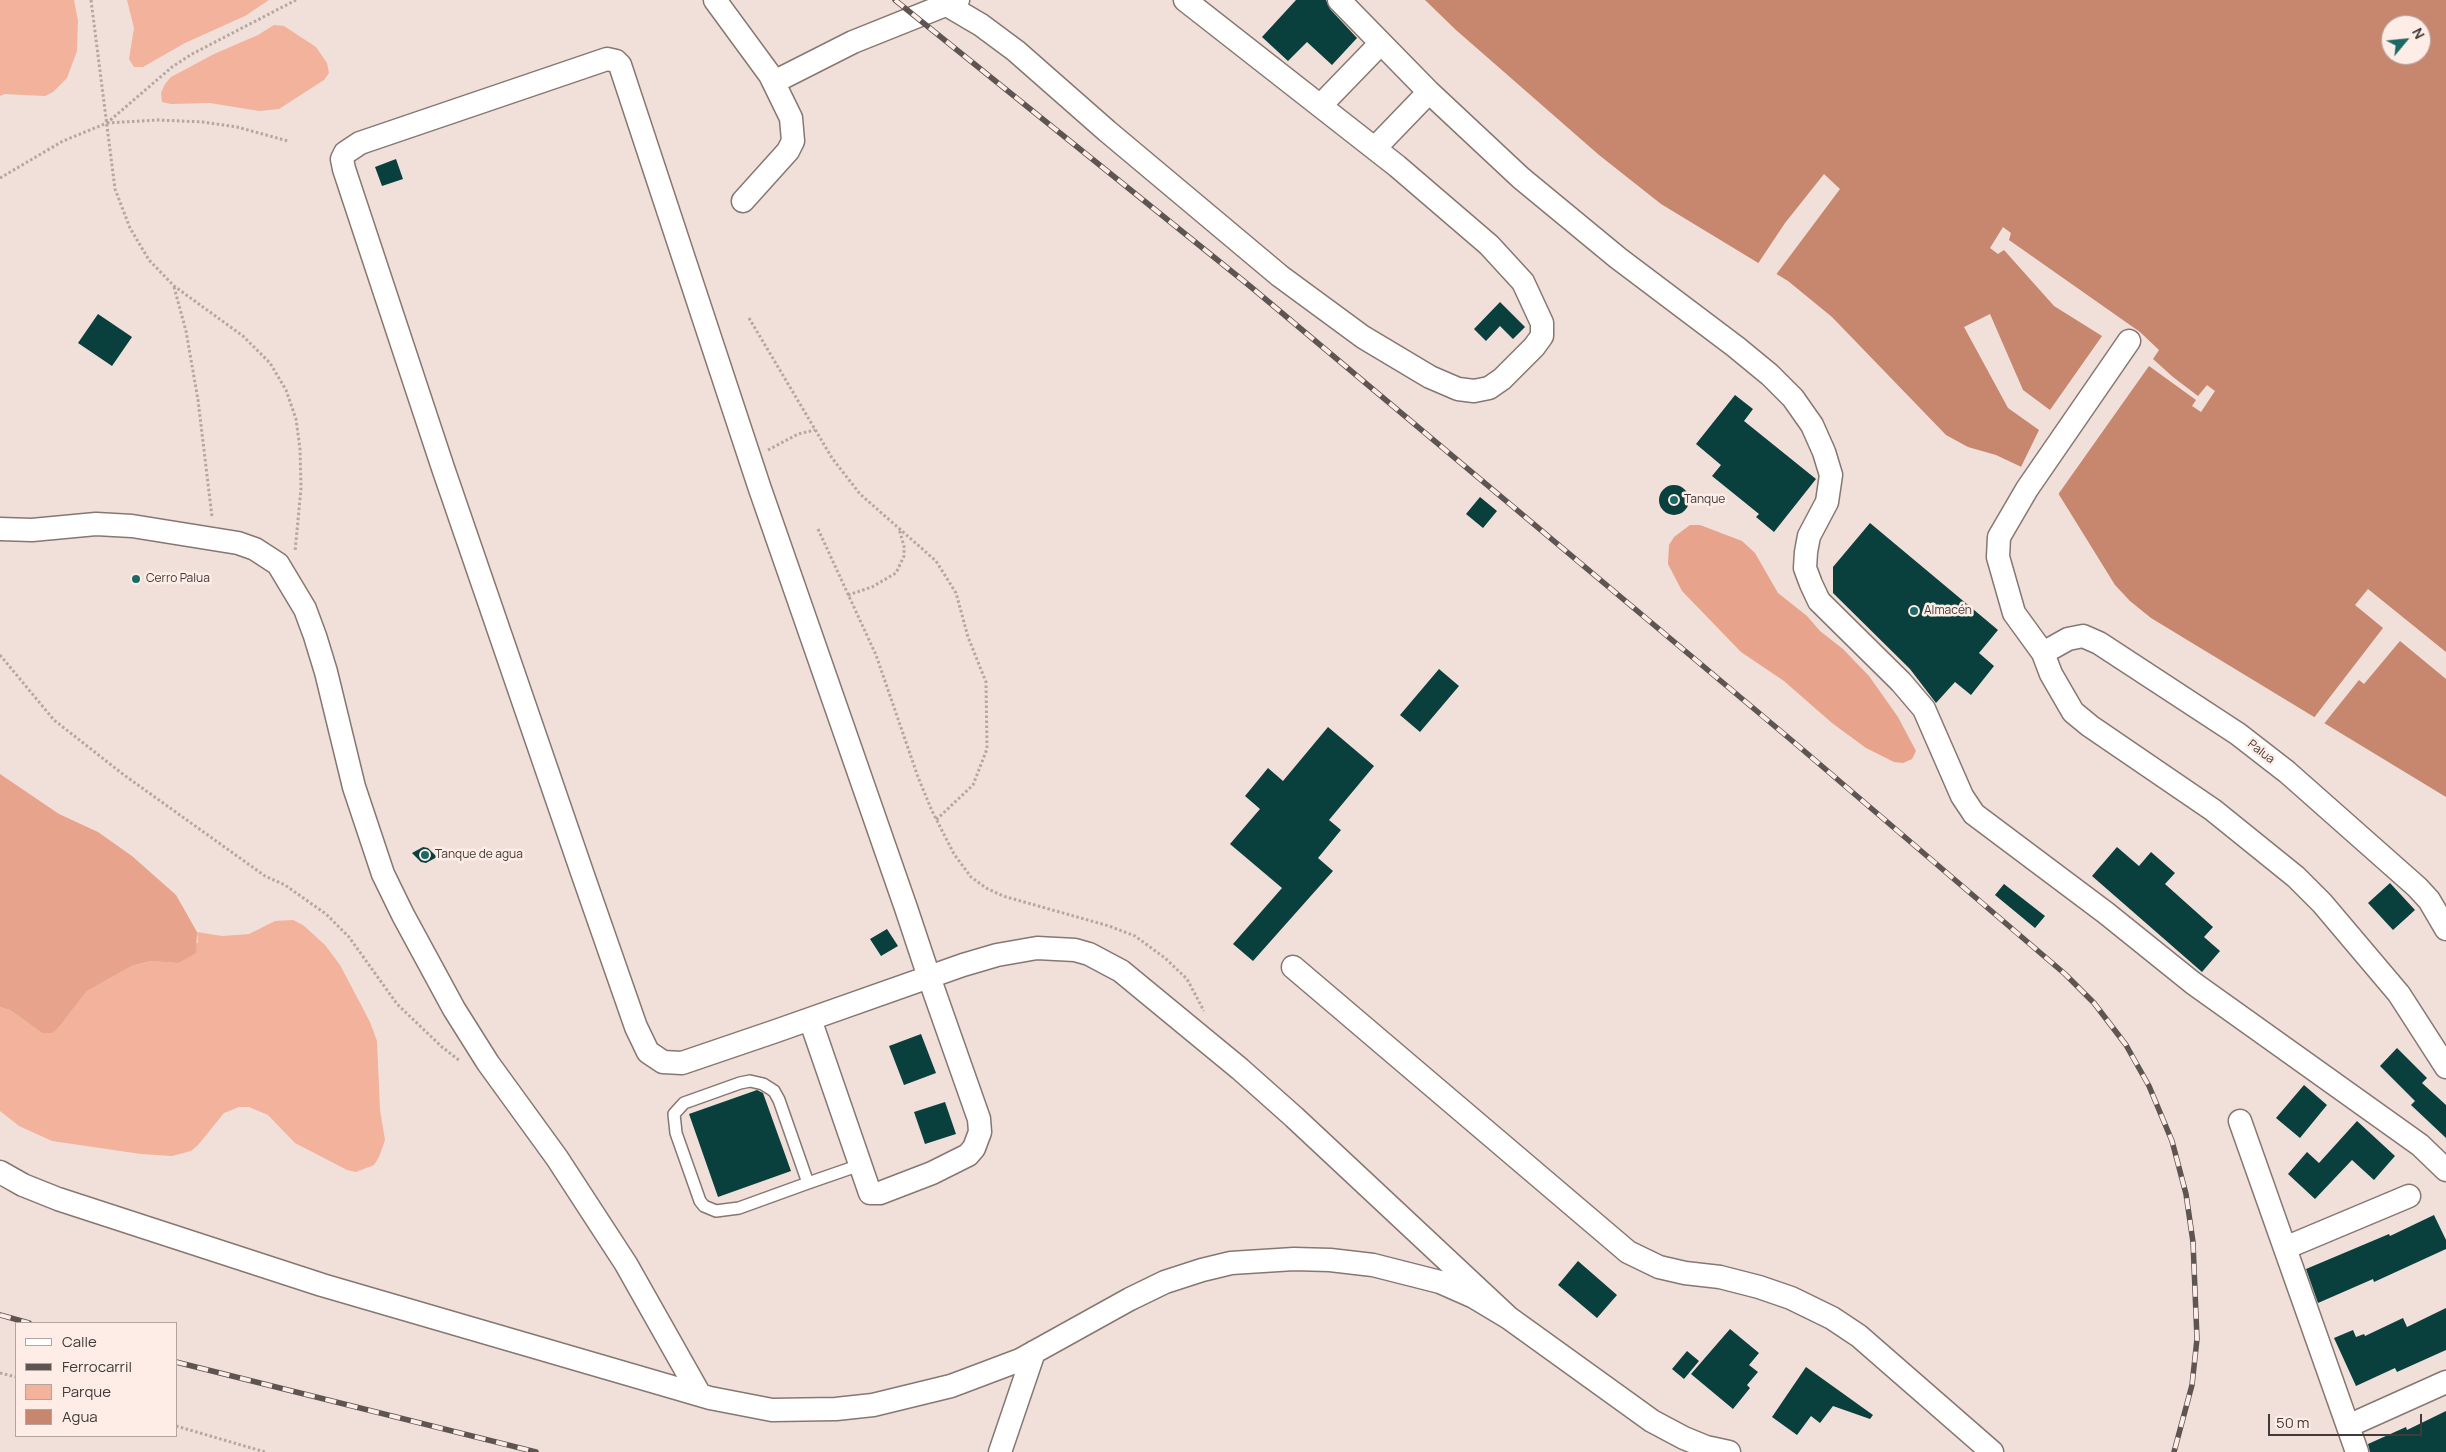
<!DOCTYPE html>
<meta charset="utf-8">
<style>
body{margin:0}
#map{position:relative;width:2446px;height:1452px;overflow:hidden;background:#f1dfd9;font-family:Manrope,sans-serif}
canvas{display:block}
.legend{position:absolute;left:15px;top:1322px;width:162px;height:115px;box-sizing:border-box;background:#feede6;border:1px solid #b2a5a0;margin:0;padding:6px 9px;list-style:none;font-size:15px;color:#413a38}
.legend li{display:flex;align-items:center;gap:10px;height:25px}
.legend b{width:25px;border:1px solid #b2a5a0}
.north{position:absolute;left:2381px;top:15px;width:50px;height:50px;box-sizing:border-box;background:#feede6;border:1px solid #b2a5a0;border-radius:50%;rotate:62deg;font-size:14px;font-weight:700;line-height:20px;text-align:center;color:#413a38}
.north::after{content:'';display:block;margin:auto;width:18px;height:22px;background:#1c6966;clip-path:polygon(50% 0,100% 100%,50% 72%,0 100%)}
.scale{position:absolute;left:2268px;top:1414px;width:154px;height:22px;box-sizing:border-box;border:2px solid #413a38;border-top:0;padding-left:6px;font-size:15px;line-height:18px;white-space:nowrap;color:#413a38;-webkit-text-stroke:4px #feede6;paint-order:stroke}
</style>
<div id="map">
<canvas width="2446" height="1452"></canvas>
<ul class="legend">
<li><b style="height:6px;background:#fff"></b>Calle</li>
<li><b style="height:6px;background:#5e5552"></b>Ferrocarril</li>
<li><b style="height:14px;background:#f3b29b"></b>Parque</li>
<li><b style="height:14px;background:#c7866e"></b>Agua</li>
</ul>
<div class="north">N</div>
<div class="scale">50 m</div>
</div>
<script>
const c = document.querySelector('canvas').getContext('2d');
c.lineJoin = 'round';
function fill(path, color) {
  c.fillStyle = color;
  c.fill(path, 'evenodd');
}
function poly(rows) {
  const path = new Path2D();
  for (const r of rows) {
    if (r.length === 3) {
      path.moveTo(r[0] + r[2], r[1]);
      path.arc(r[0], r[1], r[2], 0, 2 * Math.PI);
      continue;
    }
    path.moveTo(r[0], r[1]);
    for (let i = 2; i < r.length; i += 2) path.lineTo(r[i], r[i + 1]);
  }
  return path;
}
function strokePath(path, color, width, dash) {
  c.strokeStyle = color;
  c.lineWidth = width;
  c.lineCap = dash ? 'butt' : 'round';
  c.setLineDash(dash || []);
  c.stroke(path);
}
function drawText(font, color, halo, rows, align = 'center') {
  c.font = font + ' Manrope,sans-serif';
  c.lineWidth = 5;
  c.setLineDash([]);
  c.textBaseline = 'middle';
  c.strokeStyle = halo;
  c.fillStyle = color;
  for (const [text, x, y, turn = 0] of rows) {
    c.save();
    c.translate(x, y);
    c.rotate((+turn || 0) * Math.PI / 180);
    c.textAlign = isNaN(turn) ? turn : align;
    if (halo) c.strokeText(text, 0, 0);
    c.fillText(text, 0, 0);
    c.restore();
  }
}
fill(poly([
 [0,0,74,0,78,21,77,51,67,78,53,92,45,96,5,94,0,96],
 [127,0,269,0,245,16,185,43,143,67,134,67,129,59,134,28],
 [274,25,284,26,316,47,327,63,329,73,324,80,279,109,259,111,210,103,171,104,162,102,161,93,165,84,171,77,214,54,258,35],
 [293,920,303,925,325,945,340,965,370,1022,377,1041,380,1110,385,1140,379,1157,374,1165,356,1172,347,1170,295,1143,268,1115,249,1107,239,1107,224,1113,198,1145,191,1151,172,1156,141,1154,52,1141,19,1126,0,1111,0,1007,10,1010,42,1033,59,1027,87,991,132,966,150,961,178,963,198,942,197,932,222,936,249,934,275,921]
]), '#f3b29b');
fill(poly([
 [1690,525,1700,525,1742,541,1755,553,1778,593,1807,616,1820,631,1843,649,1869,676,1898,717,1916,751,1912,759,1903,763,1894,762,1866,748,1832,723,1784,681,1741,652,1682,591,1668,564,1669,545,1674,537],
 [0,774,59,814,98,832,132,856,176,895,197,932,196,953,178,963,150,961,132,966,87,991,59,1027,52,1033,42,1033,10,1010,0,1007]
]), '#e7a38b');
fill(poly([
 [1425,0,2446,0,2446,797,2151,618,2130,601,2115,585,2058,493,2030,471,1996,455,1968,447,1946,435,1832,317,1788,281,1661,204,1599,155,1456,30],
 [2391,25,2421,25,2421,55,2391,55]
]), '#c7866e');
fill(poly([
 [1824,174,1840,189,1775,276,1757,265,1785,223],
 [2003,227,2011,233,2009,240,2140,332,2159,350,2153,359,2173,377,2198,396,2207,385,2215,391,2201,412,2192,406,2196,400,2149,366,2057,496,2046,484,2020,469,2039,430,2008,408,1964,327,1990,314,2023,390,2050,410,2102,336,2054,306,2004,250,1998,254,1990,248],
 [2368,589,2446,652,2446,679,2400,641,2364,684,2359,680,2323,725,2313,719,2383,628,2355,605]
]), '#f1dfd9');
fill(poly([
 [1296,0,1326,0,1330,9,1357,38,1332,65,1307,42,1288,61,1262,37],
 [396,159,403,179,382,186,375,167],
 [1500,302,1525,327,1513,339,1500,326,1486,341,1474,329],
 [98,314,132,337,112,366,78,343],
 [1735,395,1753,409,1744,421,1816,479,1774,532,1756,517,1759,514,1712,476,1721,465,1696,444],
 [1674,500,15],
 [1480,497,1497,511,1483,528,1466,514],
 [1870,523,1998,630,1979,653,1994,666,1971,695,1955,682,1936,703,1910,669,1833,593,1833,567],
 [1439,669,1459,686,1420,732,1400,715],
 [1328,727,1374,766,1329,820,1341,830,1318,858,1333,871,1253,961,1233,944,1282,888,1230,844,1260,809,1245,796,1268,768,1283,781],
 [423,847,428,848,437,857,426,863,421,862,412,853],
 [2117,847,2139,866,2151,852,2175,873,2165,884,2213,927,2204,937,2220,951,2202,972,2092,876],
 [2390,883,2415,910,2393,930,2368,903],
 [2004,884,2045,916,2035,928,1995,895],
 [887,929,898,946,881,956,870,939],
 [921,1034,936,1073,904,1085,889,1046],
 [2397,1048,2427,1078,2422,1083,2446,1105,2446,1138,2411,1105,2415,1101,2380,1066],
 [2304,1085,2327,1105,2300,1138,2276,1118],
 [757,1090,763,1093,791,1171,718,1197,689,1114],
 [945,1102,956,1134,925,1144,914,1112],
 [2357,1121,2395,1156,2374,1180,2352,1160,2315,1199,2288,1174,2307,1152,2319,1163],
 [2434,1215,2446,1240,2446,1249,2374,1282,2373,1279,2318,1303,2306,1269,2389,1234,2390,1236],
 [1578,1261,1617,1295,1597,1318,1558,1285],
 [2446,1308,2446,1350,2397,1372,2395,1368,2356,1386,2334,1338,2353,1330,2356,1337,2364,1334,2365,1336,2403,1318,2407,1327],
 [1730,1329,1759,1353,1749,1365,1758,1372,1747,1385,1750,1388,1733,1409,1691,1374],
 [1687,1351,1699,1361,1684,1379,1672,1369],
 [1806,1367,1873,1415,1870,1419,1833,1406,1820,1423,1811,1416,1797,1435,1772,1417],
 [2446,1411,2446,1452,2370,1452,2368,1444,2406,1427,2407,1430]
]), '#093f3d');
const lane = poly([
 [808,1183,779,1100,774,1091,763,1084,750,1081,740,1083,684,1103,674,1114,676,1133,700,1201,704,1206,716,1211,739,1208,808,1183,860,1165]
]);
const street = poly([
 [715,0,770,75,791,118,793,141,788,151,743,201],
 [1339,0,1429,92,1521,178,1618,258,1736,347,1770,375,1793,398,1812,425,1824,452,1831,475,1827,502,1809,536,1806,552,1805,568,1811,584,1819,601,1901,682,1924,709,1962,796,1974,814,2106,913,2193,983,2420,1145,2446,1170],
 [947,5,981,25,1016,51,1107,131,1280,276,1363,337,1430,377,1458,389,1474,391,1489,388,1502,379,1534,347,1542,336,1542,323,1523,282,1489,245,1397,166,1185,0],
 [774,82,853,42,958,0],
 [1321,105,1381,43],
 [1375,148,1429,92],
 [2129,341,2027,489,1999,537,1998,557,2014,613,2043,653,2051,674,2073,712,2090,726,2213,810,2296,877,2322,903,2399,994,2446,1067],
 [0,529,32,530,96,524,132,526,238,543,255,549,278,564,305,609,315,636,326,672,354,787,383,874,403,915,454,1009,488,1063,557,1158,626,1264,700,1395],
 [2043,653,2068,639,2083,636,2099,643,2238,734,2287,772,2417,887,2429,900,2446,929],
 [1293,967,1628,1252,1659,1267,1685,1273,1720,1277,1759,1287,1791,1298,1832,1318,1859,1336,1992,1452],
 [810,1019,870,1193,880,1193,932,1173,968,1155,974,1148,980,1132,979,1119,929,977,906,908,760,489,620,65,616,61,607,59,360,143,345,153,342,159,344,169,443,468,584,878,636,1027,648,1052,663,1062,682,1063,776,1031,963,965,997,955,1037,948,1075,950,1089,954,1121,971,1240,1069,1294,1117,1509,1318],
 [2240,1121,2357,1452],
 [0,1172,23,1185,58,1199,322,1285,710,1398,772,1410,836,1409,873,1405,951,1386,1020,1360,1130,1299,1165,1282,1202,1270,1231,1263,1294,1259,1330,1260,1373,1265,1440,1282,1474,1297,1509,1318,1652,1421,1684,1438,1706,1447,1729,1452],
 [2285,1248,2409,1196],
 [2348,1426,2446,1382],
 [1000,1452,1034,1352]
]);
strokePath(lane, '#867771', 14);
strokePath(street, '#867771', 25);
strokePath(poly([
 [91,0,115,189,130,228,149,260,174,286,243,336,270,363,286,390,296,419,300,449,301,488,295,552],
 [107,123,158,120,203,122,237,127,288,141],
 [0,178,63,141,107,123,172,67,192,54,296,0],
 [174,287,186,331,198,400,212,517],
 [749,318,832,458,860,494,936,561,956,593,968,637,986,682,987,749,973,785,936,820],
 [768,450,798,434,815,430],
 [818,529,876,655,918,777,932,811,954,854,971,877,986,888,1003,896,1109,926,1135,936,1165,958,1187,979,1204,1011],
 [848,595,872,587,896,573,904,556,904,546,899,529],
 [0,655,54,720,124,775,265,876,285,885,326,914,349,937,397,1004,442,1047,460,1061],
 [0,1373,16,1377],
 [176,1426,265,1452]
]), '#b4a6a1', 3, [2.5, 2.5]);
strokePath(lane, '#fff', 11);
strokePath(street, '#fff', 22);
const rail = poly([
 [895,0,1251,287,1796,744,2065,974,2094,1003,2126,1045,2149,1086,2172,1141,2186,1194,2193,1242,2197,1339,2192,1385,2174,1452],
 [0,1315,29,1323],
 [176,1362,536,1452]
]);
strokePath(rail, '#5e5552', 5.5);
strokePath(rail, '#feede6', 4, [11]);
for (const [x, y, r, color] of [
 [1674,500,5,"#1c6966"],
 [136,579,5,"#1c6966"],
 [1914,611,5,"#1c6966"],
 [425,855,5,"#1c6966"]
]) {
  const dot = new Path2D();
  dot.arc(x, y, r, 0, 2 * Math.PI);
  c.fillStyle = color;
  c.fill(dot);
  strokePath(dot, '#feede6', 2);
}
drawText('12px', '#413a38', '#feede6', [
 ["Tanque",1684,500],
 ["Cerro Palua",146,579],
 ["Almacén",1924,611],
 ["Tanque de agua",435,855]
], 'left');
drawText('12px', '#413a38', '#feede6', [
 ["Palua",2261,752,38]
]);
</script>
